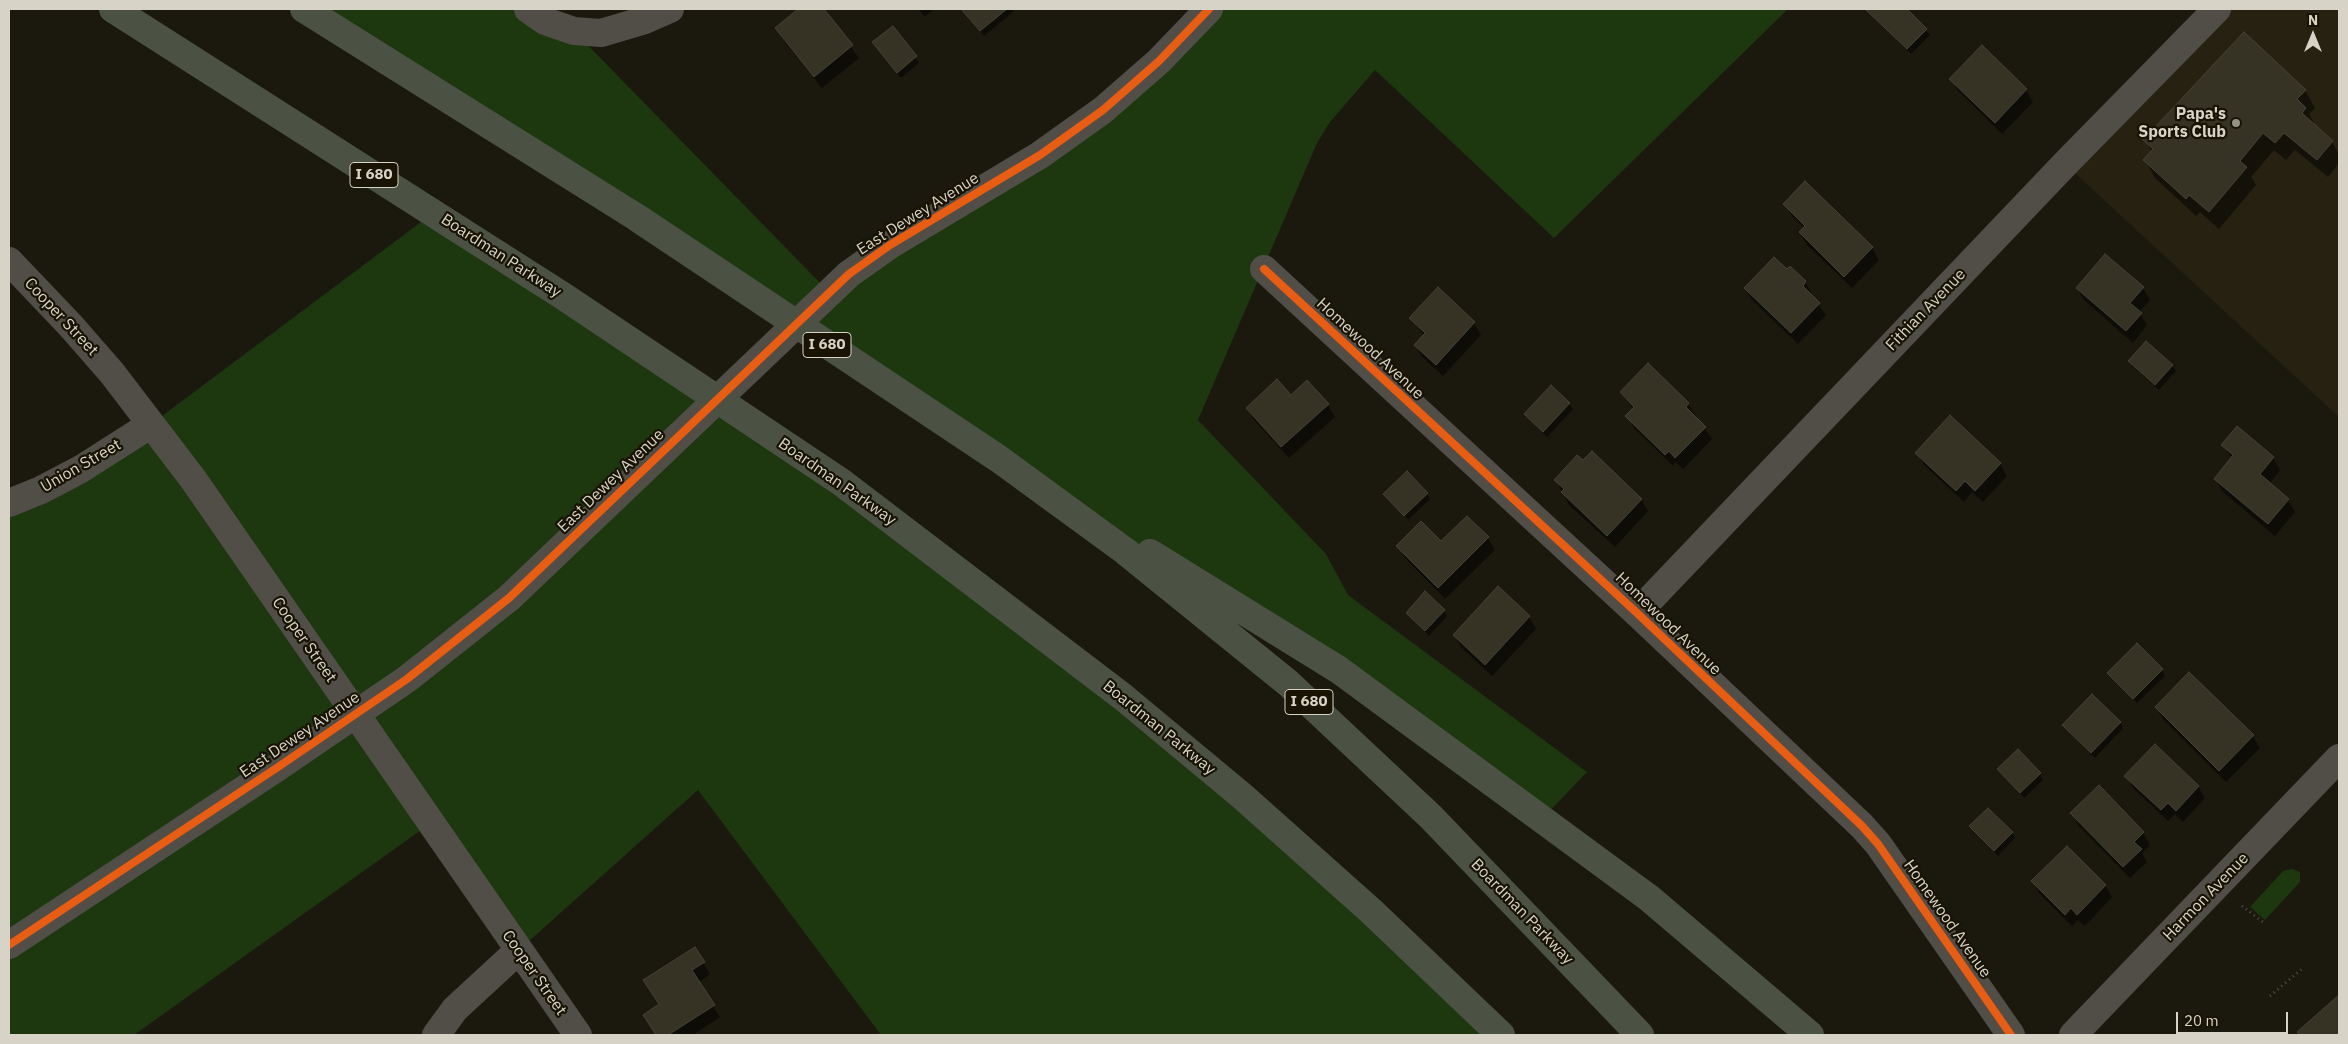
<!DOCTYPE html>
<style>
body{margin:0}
#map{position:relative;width:2348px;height:1044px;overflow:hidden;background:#1b180e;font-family:"IBM Plex Sans",sans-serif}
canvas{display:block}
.frame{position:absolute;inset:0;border:10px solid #d7d4c7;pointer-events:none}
.north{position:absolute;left:2288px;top:10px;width:50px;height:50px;-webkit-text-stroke:4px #181302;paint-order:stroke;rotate:0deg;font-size:14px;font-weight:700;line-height:20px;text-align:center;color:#d7d4c7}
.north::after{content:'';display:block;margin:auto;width:18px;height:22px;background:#d7d4c7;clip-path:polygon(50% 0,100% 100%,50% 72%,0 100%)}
.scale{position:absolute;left:2176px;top:1012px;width:112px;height:22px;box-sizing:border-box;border:2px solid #d7d4c7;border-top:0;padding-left:6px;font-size:15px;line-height:18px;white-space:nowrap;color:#d7d4c7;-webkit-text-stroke:4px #181302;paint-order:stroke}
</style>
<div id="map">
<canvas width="2348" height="1044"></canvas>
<div class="frame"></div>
<div class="north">N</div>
<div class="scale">20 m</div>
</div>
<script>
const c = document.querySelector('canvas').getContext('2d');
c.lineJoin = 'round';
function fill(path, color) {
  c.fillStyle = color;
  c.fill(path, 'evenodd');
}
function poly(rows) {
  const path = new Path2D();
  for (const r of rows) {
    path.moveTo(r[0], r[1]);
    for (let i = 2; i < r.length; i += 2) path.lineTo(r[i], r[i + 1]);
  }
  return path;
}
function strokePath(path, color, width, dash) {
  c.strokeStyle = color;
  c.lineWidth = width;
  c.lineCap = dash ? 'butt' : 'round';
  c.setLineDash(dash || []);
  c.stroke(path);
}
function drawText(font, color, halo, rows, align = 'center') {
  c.font = font + ' "IBM Plex Sans",sans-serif';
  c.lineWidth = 4.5;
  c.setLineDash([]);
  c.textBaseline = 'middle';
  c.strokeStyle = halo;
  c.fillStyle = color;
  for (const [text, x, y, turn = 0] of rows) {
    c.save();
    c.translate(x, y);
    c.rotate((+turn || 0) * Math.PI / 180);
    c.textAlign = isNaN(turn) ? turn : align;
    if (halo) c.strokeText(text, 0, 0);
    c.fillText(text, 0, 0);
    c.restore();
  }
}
fill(poly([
 [2217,9,2339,9,2339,417,2065,164]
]), '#272111');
fill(poly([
 [304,9,528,9,574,31,830,293,1040,155,1209,9,1788,9,1554,238,1375,70,1330,122,1317,143,1198,420,1326,554,1348,595,1587,772,1542,819,999,459],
 [433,213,1123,697,1501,1035,881,1035,698,790,519,950,431,823,134,1035,9,1035,9,503,150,425],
 [2292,869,2300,872,2300,882,2265,920,2250,907,2283,871]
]), '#1d370f');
fill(poly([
 [800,9,823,9,859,58,822,88,783,40,776,28],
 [918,9,934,9,925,17],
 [961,9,1012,9,1014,11,984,36],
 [1866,9,1905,9,1930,35,1911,54],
 [893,27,919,63,901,78,877,48],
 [1951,79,2026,90,2033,102,2002,134,1958,91],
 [2305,90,2315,108,2309,114,2316,127,2332,142,2339,154,2339,163,2328,177,2295,150,2286,160,2274,150,2251,177,2256,185,2219,229,2200,212,2196,216,2155,178,2145,160,2152,152,2145,140],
 [1805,183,1872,248,1879,260,1852,288,1807,245,1800,233,1804,228,1792,216,1785,204],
 [1787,271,1805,282,1812,294,1811,296,1826,315,1798,344,1752,300,1745,288],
 [2077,288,2143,288,2150,300,2139,312,2147,325,2133,343,2084,300],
 [1438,289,1474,323,1481,335,1443,376,1422,357,1415,345,1424,336,1411,318],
 [2130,361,2172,365,2176,371,2159,390,2133,367],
 [1621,392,1688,404,1712,439,1683,469,1676,462,1673,466,1634,428,1627,416,1633,409],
 [1291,396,1328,405,1335,417,1289,458,1254,420,1247,408],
 [1569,404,1573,409,1547,437,1525,414],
 [2223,445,2273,458,2280,470,2269,484,2288,500,2295,512,2275,536,2222,491,2216,479,2232,459],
 [1917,453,2000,464,2007,476,1983,502,1972,492,1964,502,1924,465],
 [1556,481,1641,499,1648,511,1615,547,1569,505],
 [1385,494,1427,494,1430,499,1408,520],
 [1488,538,1495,550,1445,599,1405,558,1398,546],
 [1444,610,1447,616,1429,636,1407,613],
 [1529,617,1536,629,1492,676,1461,647,1454,635],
 [2162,670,2165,676,2137,703,2108,673],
 [2189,674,2253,736,2260,748,2226,782,2163,719,2156,707],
 [2120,722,2123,728,2095,758,2063,726],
 [1999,769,2040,774,2043,780,2024,798],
 [2126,776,2198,786,2205,798,2183,822,2175,814,2168,821,2133,788],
 [2099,787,2143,833,2150,845,2142,853,2147,862,2130,878,2078,825,2072,813],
 [1971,827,2012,833,2015,838,1998,856],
 [2033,882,2105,885,2112,897,2085,926,2078,920,2072,926,2040,894],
 [694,948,710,974,698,983,720,1017,693,1035,657,1035,651,1027,660,1005],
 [2339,996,2339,1035,2300,1035,2299,1032]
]), '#0007');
const building = poly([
 [798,9,824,9,853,45,814,77,775,28,798,9],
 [961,9,1007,9,980,31,961,9],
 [1865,9,1907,9,1927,29,1907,49,1865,9],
 [893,26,917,56,897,73,872,42,893,26],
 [2244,32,2306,90,2297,99,2306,108,2302,113,2333,141,2317,160,2284,133,2275,143,2263,133,2240,161,2247,167,2209,212,2189,195,2186,199,2143,160,2153,149,2143,140,2244,32],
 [1982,45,2027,89,1995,123,1949,79,1982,45],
 [1805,181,1873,247,1844,277,1799,232,1805,226,1783,204,1805,181],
 [2105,254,2144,287,2130,303,2142,313,2126,331,2076,288,2105,254],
 [1774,257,1787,269,1790,266,1806,281,1803,286,1820,303,1791,333,1744,288,1774,257],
 [1438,287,1475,322,1436,365,1414,345,1425,333,1409,318,1438,287],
 [2146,341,2173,365,2155,385,2128,361,2146,341],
 [1648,363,1689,403,1686,407,1706,427,1675,458,1669,451,1665,455,1625,416,1634,407,1620,392,1648,363],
 [1277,379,1291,395,1307,380,1329,404,1281,447,1246,408,1277,379],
 [1551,385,1570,403,1543,432,1524,414,1551,385],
 [1950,415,2001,463,1975,491,1965,481,1956,491,1915,453,1950,415],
 [2237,426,2274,457,2260,474,2289,499,2268,524,2214,479,2233,455,2221,445,2237,426],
 [1592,451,1642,499,1607,536,1561,492,1564,489,1554,480,1577,455,1583,460,1592,451],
 [1407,471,1428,493,1404,516,1383,494,1407,471],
 [1467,516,1489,537,1438,588,1396,546,1421,521,1441,541,1467,516],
 [1498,586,1530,616,1485,665,1453,635,1498,586],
 [1425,591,1445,610,1425,631,1406,613,1425,591],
 [2137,643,2163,669,2133,699,2107,673,2137,643],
 [2189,672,2254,735,2219,771,2155,707,2189,672],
 [2092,694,2121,722,2091,753,2062,725,2092,694],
 [2155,744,2199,786,2176,811,2168,803,2161,810,2124,776,2155,744],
 [2018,749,2041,773,2020,793,1997,769,2018,749],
 [2099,785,2144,832,2134,842,2142,849,2123,867,2070,813,2099,785],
 [1988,808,2013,832,1994,851,1969,826,1988,808],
 [2067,846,2106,885,2077,915,2071,908,2065,915,2031,881,2067,846],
 [695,947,705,962,692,970,715,1005,668,1035,656,1035,643,1015,659,1004,643,980,695,947],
 [2339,995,2339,1035,2300,1035,2297,1032,2339,995]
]);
fill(building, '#363224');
strokePath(building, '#454239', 1);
strokePath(poly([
 [2242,906,2263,922],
 [2270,996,2302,969]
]), '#524f48', 3, [1, 4]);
strokePath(poly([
 [528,9,545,21,574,31,601,33,645,20,670,9],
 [9,261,71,326,112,373,193,479,578,1035],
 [1264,269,1637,613,1862,826,1878,844,2011,1035],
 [9,503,41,490,81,469,150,425],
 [1637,613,2065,164,2217,9],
 [9,945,278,767,407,679,509,598,849,274,890,245,1040,155,1103,110,1159,61,1209,9],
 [436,1035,455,1009,519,950],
 [2073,1035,2339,758]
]), '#504e46', 28);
strokePath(poly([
 [113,9,563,296,841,482,1123,697,1242,796,1371,911,1501,1035],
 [304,9,636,217,999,459,1125,551,1288,683,1431,817,1640,1035],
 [1150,553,1339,670,1649,898,1810,1035]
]), '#4b5244', 28);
strokePath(poly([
 [1264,269,1637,613,1862,826,1878,844,2011,1035],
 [9,945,278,767,407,679,509,598,849,274,890,245,1040,155,1103,110,1159,61,1209,9]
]), '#e95d12', 8);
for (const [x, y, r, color] of [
 [2236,123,5,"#959286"]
]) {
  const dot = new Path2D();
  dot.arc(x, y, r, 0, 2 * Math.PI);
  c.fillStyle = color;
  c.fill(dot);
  strokePath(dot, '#181302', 2);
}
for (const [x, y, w] of [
 [374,175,48],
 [827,345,48],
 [1309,702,48]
]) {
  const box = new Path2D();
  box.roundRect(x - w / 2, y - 12.5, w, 25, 4);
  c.fillStyle = '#181302';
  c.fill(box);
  strokePath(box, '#d7d4c7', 1);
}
drawText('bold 15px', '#d7d4c7', null, [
 ["I 680",374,175],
 ["I 680",827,345],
 ["I 680",1309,702]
]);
drawText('bold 16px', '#d7d4c7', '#181302', [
 ["Papa's",2226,114],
 ["Sports Club",2226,132]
], 'right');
drawText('16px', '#d7d4c7', '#181302', [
 ["East Dewey Avenue",918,214,-32],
 ["Boardman Parkway",501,256,33],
 ["Fithian Avenue",1926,310,-46],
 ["Cooper Street",61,317,47],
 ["Homewood Avenue",1370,349,43],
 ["Union Street",81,466,-30],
 ["East Dewey Avenue",611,481,-44],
 ["Boardman Parkway",837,482,35],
 ["Homewood Avenue",1668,624,44],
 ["Cooper Street",304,640,55],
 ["Boardman Parkway",1159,728,39],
 ["East Dewey Avenue",300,735,-34],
 ["Harmon Avenue",2206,897,-46],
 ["Boardman Parkway",1522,912,46],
 ["Homewood Avenue",1947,919,55],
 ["Cooper Street",534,973,55]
]);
</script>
